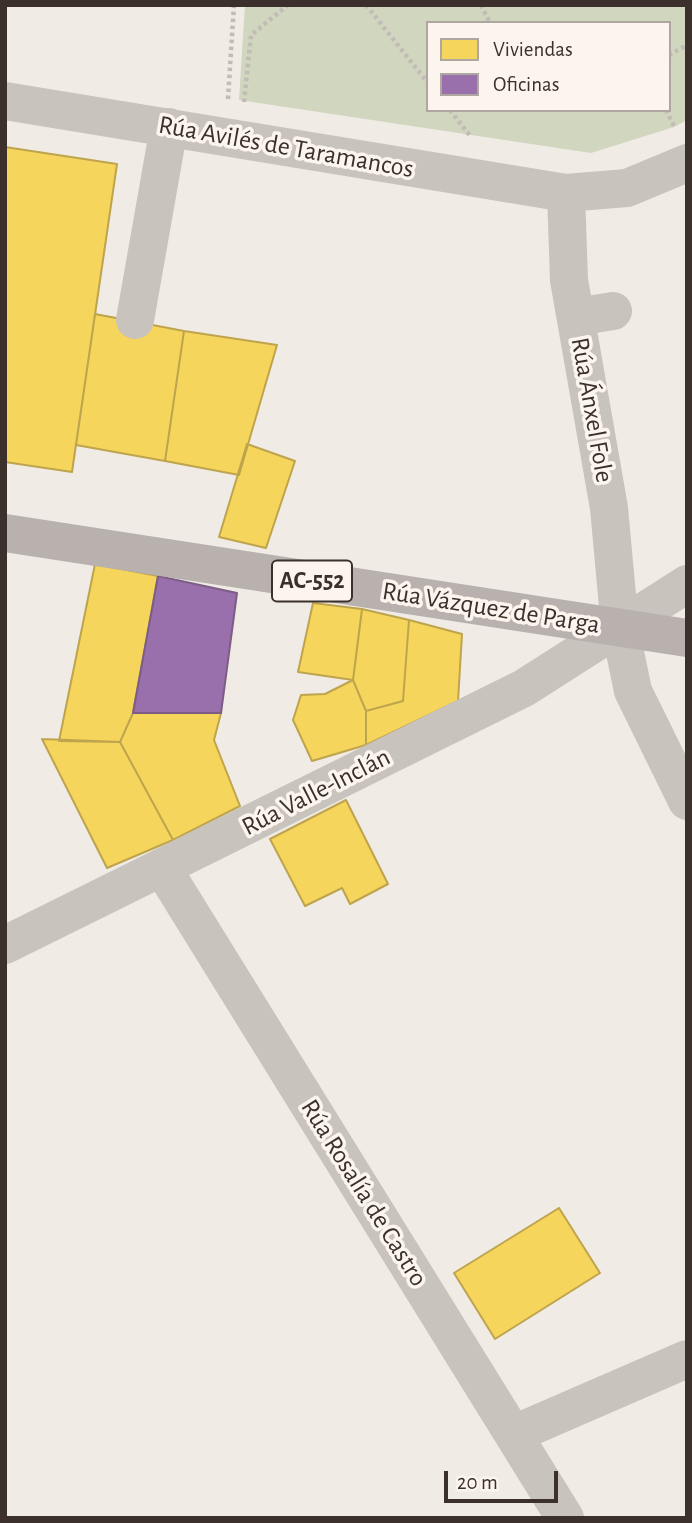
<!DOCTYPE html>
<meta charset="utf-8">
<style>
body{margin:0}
#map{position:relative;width:692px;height:1523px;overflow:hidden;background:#f0ebe5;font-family:"Alegreya Sans",sans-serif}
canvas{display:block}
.frame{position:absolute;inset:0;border:7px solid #3b302b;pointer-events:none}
.legend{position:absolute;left:426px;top:21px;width:245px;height:91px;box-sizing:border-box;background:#fbf5ee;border:2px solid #aea6a0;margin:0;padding:9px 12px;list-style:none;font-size:21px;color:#3b302b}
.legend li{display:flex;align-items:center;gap:14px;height:35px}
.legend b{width:35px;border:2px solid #aea6a0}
.scale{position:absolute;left:444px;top:1471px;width:114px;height:32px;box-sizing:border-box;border:4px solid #3b302b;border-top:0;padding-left:9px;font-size:21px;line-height:24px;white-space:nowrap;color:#3b302b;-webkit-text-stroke:5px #fbf5ee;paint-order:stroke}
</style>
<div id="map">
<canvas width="692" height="1523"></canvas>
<div class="frame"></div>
<ul class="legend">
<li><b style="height:19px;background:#f6d55c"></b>Viviendas</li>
<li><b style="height:19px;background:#9970ab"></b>Oficinas</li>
</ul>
<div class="scale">20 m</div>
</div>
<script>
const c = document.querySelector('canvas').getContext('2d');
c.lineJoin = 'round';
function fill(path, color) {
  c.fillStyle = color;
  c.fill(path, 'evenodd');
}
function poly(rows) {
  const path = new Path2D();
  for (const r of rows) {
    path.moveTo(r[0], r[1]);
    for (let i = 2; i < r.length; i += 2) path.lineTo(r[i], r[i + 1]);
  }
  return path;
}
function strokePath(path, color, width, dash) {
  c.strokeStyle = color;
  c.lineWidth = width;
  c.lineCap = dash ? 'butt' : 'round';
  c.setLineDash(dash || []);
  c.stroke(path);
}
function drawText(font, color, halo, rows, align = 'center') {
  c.font = font + ' "Alegreya Sans",sans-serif';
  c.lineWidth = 7;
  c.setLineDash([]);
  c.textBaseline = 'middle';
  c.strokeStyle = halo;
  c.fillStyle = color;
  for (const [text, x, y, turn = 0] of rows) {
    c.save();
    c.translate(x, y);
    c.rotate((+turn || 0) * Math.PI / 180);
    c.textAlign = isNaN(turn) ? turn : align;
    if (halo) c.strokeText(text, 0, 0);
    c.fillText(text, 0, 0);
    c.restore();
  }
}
fill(poly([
 [245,5,687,5,687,120,674,127,591,153,239,100],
 [428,23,669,23,669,110,428,110]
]), '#d1d6bf');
const homes = poly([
 [5,147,117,164,72,472,5,462,5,147],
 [95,314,184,331,165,461,76,445,95,314],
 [184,331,277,345,239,475,165,461,184,331],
 [247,444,295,461,266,548,219,537,247,444],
 [95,564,158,576,133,713,120,742,59,741,95,564],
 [313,603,362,609,353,680,298,672,313,603],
 [362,609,409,620,403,701,366,711,353,680,362,609],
 [409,620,462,634,458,701,366,745,366,711,403,701,409,620],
 [353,680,366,711,366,745,312,761,293,720,301,695,325,694,353,680],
 [133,713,221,713,214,740,240,806,173,840,120,742,133,713],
 [42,739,120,742,173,840,107,868,42,739],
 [346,800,388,884,350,904,342,888,305,906,270,839,346,800],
 [559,1208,600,1273,495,1339,454,1273,559,1208]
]);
fill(homes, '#f6d55c');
strokePath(homes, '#bea44d', 2);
const offices = poly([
 [158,576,237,593,221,713,133,713,158,576]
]);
fill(offices, '#9970ab');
strokePath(offices, '#7d5d85', 2);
strokePath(poly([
 [366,5,428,83],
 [481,5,490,23],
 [669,55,687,45],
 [228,99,234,5],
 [244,102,251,35,288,5],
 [450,110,471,137],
 [666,110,674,126]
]), '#c2bbb6', 4.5, [3.5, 3.5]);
strokePath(poly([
 [5,101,566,193,627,188,687,163],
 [566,193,569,280,609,508,620,628,633,691,687,801],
 [576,317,613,311],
 [135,320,169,127],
 [163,869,565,1518],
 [5,945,524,688,687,584],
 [514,1434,687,1359]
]), '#c9c3be', 38);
strokePath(poly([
 [5,533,687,638]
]), '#b8b1ad', 38);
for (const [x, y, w] of [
 [312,581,80]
]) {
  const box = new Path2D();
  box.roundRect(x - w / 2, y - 20.5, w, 41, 5);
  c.fillStyle = '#fbf5ee';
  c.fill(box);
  strokePath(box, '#3b302b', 2);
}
drawText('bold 24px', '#3b302b', null, [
 ["AC-552",312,581]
]);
drawText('26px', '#3b302b', '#fbf5ee', [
 ["Rúa Avilés de Taramancos",286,147,10],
 ["Rúa Ánxel Fole",592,410,80],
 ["Rúa Vázquez de Parga",491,608,9],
 ["Rúa Valle-Inclán",316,792,-27],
 ["Rúa Rosalía de Castro",364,1193,58]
]);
</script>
